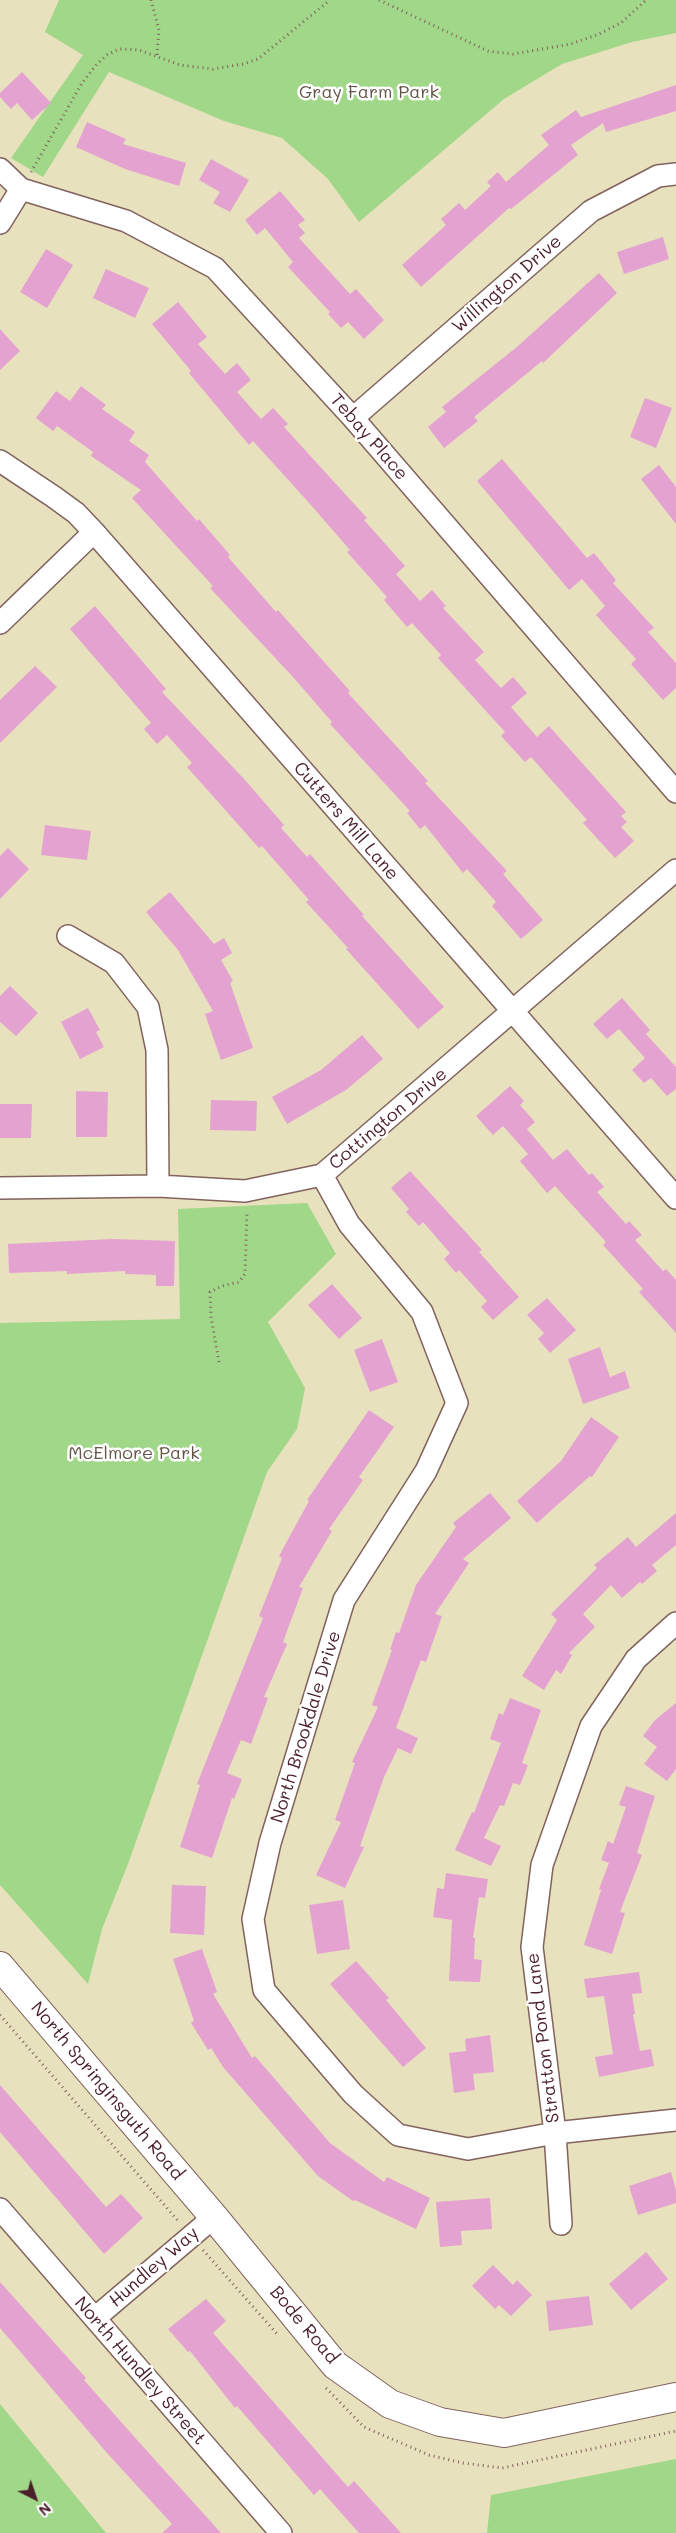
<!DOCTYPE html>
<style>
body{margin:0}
#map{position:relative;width:676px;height:2533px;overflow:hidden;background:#e8e1bd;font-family:Mali,sans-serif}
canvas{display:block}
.north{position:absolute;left:10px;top:2473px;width:50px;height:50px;-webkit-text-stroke:4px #fff;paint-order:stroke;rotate:139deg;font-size:14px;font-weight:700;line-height:20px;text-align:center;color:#4a1f2b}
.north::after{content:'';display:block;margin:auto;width:18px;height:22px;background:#4a1f2b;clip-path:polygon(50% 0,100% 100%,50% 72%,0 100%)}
</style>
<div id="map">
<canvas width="676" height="2533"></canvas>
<div class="north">N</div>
</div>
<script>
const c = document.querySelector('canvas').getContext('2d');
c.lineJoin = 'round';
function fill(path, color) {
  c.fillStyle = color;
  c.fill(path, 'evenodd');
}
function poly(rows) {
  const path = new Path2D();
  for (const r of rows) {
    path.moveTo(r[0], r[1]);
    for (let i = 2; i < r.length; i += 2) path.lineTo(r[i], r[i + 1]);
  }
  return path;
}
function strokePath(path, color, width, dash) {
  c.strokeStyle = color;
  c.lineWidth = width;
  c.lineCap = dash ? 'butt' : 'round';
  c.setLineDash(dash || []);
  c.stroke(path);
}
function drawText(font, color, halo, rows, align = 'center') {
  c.font = font + ' Mali,sans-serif';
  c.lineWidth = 5;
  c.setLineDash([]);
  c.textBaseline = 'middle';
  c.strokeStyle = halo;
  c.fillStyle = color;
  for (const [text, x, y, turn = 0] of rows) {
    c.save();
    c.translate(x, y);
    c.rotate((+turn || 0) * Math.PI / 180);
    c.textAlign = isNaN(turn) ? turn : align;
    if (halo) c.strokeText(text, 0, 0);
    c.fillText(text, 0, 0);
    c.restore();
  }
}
fill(poly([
 [59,0,676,0,676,33,632,42,562,64,504,99,359,222,328,179,282,138,224,121,109,72,43,177,11,158,83,55,45,32],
 [307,1203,336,1254,268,1322,305,1388,297,1429,267,1472,128,1864,102,1929,88,1984,0,1885,0,1323,180,1319,178,1209],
 [0,2404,106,2533,0,2533],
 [676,2459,676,2533,487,2533,491,2495]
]), '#a1d788');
fill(poly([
 [22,72,51,103,32,120,17,103,11,109,0,97,0,93],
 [676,85,676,111,606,132,603,123,571,145,578,155,511,209,509,208,421,287,402,265,446,225,441,219,459,203,465,210,491,186,487,182,498,172,506,182,549,145,541,135,576,110,581,117],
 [87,122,126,139,123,144,186,163,179,186,125,169,76,147],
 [211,159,249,180,230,212,213,203,220,192,199,180],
 [280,191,305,220,298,225,305,233,299,238,350,294,356,289,384,320,364,339,348,322,341,328,328,314,330,312,288,267,293,262,265,228,257,235,245,220],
 [663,237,669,259,624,274,617,252],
 [46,249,73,265,47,308,20,292],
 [106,269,149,288,135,318,93,298],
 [599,273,617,293,543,363,542,361,474,417,478,421,444,448,428,427,446,412,442,407,518,346],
 [178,302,207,337,198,344,225,374,237,363,251,380,237,392,261,419,273,408,288,424,284,427,367,518,364,520,405,566,396,574,420,601,432,590,446,606,443,608,484,652,475,660,501,688,513,677,527,693,511,707,537,737,549,726,626,812,621,816,627,822,621,827,634,841,615,858,583,823,587,820,531,757,525,762,501,736,505,732,438,658,441,655,412,623,407,627,384,600,387,597,347,552,350,550,310,504,253,441,249,445,189,373,191,371,152,324],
 [0,329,20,351,0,370],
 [81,386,106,405,102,409,135,432,129,441,149,455,145,462,197,521,199,519,230,555,228,557,276,612,278,610,350,691,348,693,428,781,425,783,507,871,503,874,543,920,521,939,492,906,496,902,467,869,463,873,425,825,420,829,407,813,410,811,330,724,332,722,293,677,210,588,213,586,132,498,141,490,91,456,93,452,57,426,53,431,36,418,56,391,70,401],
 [645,398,672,408,656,448,630,437],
 [502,459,587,558,594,553,616,580,613,583,654,628,648,632,676,663,676,688,663,700,631,664,636,659,596,615,605,606,582,579,569,590,477,481],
 [659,465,676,487,676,524,641,479],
 [95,606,166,689,162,692,245,780,284,825,281,828,307,857,310,854,364,915,362,916,444,1007,418,1029,346,949,348,948,306,902,309,900,262,846,259,848,187,767,192,763,167,735,157,744,144,729,151,723,70,629],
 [35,666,57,687,0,743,0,700],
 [45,825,91,831,87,860,41,855],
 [8,848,29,869,0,899,0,856],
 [170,892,214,944,224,938,232,953,221,960,233,981,230,983,253,1048,221,1060,205,1014,213,1011,178,950,146,912],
 [10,986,38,1013,16,1036,0,1022,0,996],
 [622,998,650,1030,646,1034,676,1067,676,1089,667,1096,651,1078,644,1083,632,1070,645,1058,619,1029,607,1039,593,1024],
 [88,1008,100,1030,96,1032,104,1047,80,1059,61,1022],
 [362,1035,383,1059,346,1090,287,1124,272,1097,321,1070],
 [510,1086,524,1101,520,1105,535,1122,527,1129,553,1160,567,1149,589,1175,592,1173,604,1187,597,1192,626,1224,629,1221,642,1235,635,1240,663,1271,666,1269,676,1280,676,1333,639,1292,643,1289,603,1245,606,1242,555,1186,547,1193,520,1161,528,1154,503,1126,493,1135,476,1116],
 [76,1091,108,1092,107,1137,76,1137],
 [211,1100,257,1101,256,1131,210,1130],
 [0,1104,32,1104,31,1138,0,1138],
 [410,1171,482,1250,479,1252,519,1297,493,1320,481,1307,487,1301,459,1270,456,1273,444,1259,450,1253,423,1222,419,1226,406,1212,409,1209,391,1188],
 [112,1239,175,1241,174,1286,156,1286,156,1275,125,1274,125,1271,67,1274,67,1271,9,1273,8,1244],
 [332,1284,362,1318,339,1339,308,1305],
 [547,1298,576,1330,550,1353,538,1339,544,1333,527,1315],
 [382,1339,398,1382,370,1392,354,1350],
 [600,1347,610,1377,625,1371,630,1388,583,1404,568,1359],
 [369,1410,394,1427,359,1477,363,1480,329,1529,332,1531,299,1587,303,1588,283,1642,287,1644,264,1697,268,1698,251,1744,241,1740,227,1773,242,1779,234,1799,232,1798,212,1858,180,1847,200,1785,197,1784,263,1618,259,1616,282,1558,279,1556,309,1501,307,1500],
 [591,1417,619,1437,592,1477,590,1476,537,1523,517,1501,561,1461],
 [490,1493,511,1518,463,1559,469,1563,435,1614,442,1616,426,1662,421,1660,396,1728,418,1738,411,1754,398,1748,384,1777,360,1846,364,1847,345,1888,316,1875,341,1822,335,1820,355,1763,352,1762,378,1707,372,1705,392,1650,390,1650,396,1632,399,1633,416,1585,456,1527,453,1523],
 [676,1513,676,1545,652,1565,657,1571,642,1584,640,1582,622,1598,611,1585,583,1614,595,1627,569,1653,572,1655,561,1674,556,1670,544,1690,522,1676,557,1620,551,1614,597,1568,594,1565,628,1537,636,1547],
 [510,1698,541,1710,522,1763,528,1765,520,1785,513,1783,504,1806,500,1805,484,1838,501,1846,491,1866,455,1850,472,1812,474,1813,501,1743,490,1739,499,1713,503,1715],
 [676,1703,676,1769,667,1781,644,1764,657,1747,643,1736,655,1720],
 [626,1786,655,1796,637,1853,642,1855,620,1912,625,1913,612,1954,584,1945,601,1890,599,1889,609,1863,601,1860,608,1841,613,1844,626,1807,619,1805],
 [446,1873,488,1879,485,1898,479,1897,473,1938,475,1938,474,1959,482,1960,480,1982,449,1981,452,1920,433,1917,437,1888,444,1889],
 [172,1885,206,1886,204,1935,170,1933],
 [343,1900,350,1949,317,1954,309,1905],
 [202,1949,217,1992,213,1994,252,2058,255,2056,330,2143,384,2182,387,2177,430,2198,416,2229,355,2200,353,2201,318,2176,223,2067,211,2048,208,2050,191,2023,194,2021,173,1959],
 [356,1961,389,1998,386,2000,426,2048,403,2067,330,1984],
 [639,1972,642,1993,632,1994,635,2014,633,2014,640,2051,651,2049,654,2066,599,2077,595,2057,613,2054,604,1996,587,1998,584,1979],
 [490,2035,494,2072,473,2074,475,2090,454,2093,449,2053,466,2051,465,2039],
 [0,2085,106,2207,121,2194,143,2218,104,2254,0,2132],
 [671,2172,676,2190,676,2203,638,2215,629,2186],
 [490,2198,492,2229,461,2231,462,2245,440,2247,436,2202],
 [646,2252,668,2279,631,2310,609,2284],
 [493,2265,513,2285,517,2280,532,2295,511,2316,499,2305,495,2309,472,2286],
 [0,2282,86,2378,84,2380,138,2441,221,2533,162,2533,172,2524,107,2453,0,2328],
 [589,2296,593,2325,549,2331,546,2301],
 [206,2299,226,2321,213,2333,348,2487,354,2481,401,2533,359,2533,320,2489,314,2495,237,2406,235,2408,190,2351,188,2352,168,2329]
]), '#e4a2d1');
const minor = poly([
 [0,169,21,189,126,221,215,268,353,418,676,792],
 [0,223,21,189],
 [353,418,591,211,658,176,676,174],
 [0,461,54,497,76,513,94,532,676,1198],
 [0,623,94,532],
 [68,936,114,963,148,1007,157,1050,158,1186],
 [322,1175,349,1224,422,1312,457,1403,426,1471,344,1600,270,1843,253,1919,264,1990,353,2094,398,2135,468,2149,555,2133,676,2120],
 [0,1188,158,1186,245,1191,322,1175,676,870],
 [0,2209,281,2533],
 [561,2224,555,2133,532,1947,542,1865,591,1726,636,1659,676,1623],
 [95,2318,214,2217]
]);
const tertiary = poly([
 [0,1966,214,2217,335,2365,390,2404,440,2422,504,2433,676,2397]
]);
strokePath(minor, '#81635e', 24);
strokePath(tertiary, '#81635e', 30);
strokePath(poly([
 [151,0,159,30,157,55],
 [379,0,488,51,513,54,571,44,599,34,621,23,646,0],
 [31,172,82,83,97,64,107,55,119,49,139,50,180,65,213,69,243,64,258,59,330,0],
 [219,1362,211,1317,210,1292,222,1286,239,1282,245,1274,247,1211],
 [0,2015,179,2222],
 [203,2250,278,2335],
 [326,2388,364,2427,429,2455,463,2463,502,2468,676,2431]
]), '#81635e', 3, [1, 4]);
strokePath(minor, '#fff', 21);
strokePath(tertiary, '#fff', 28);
drawText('18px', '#645647', '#fff', [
 ["Gray Farm Park",369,92],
 ["McElmore Park",134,1453]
]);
drawText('18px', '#4a1f2b', '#fff', [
 ["Willington Drive",507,284,-41],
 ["Tebay Place",369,437,49],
 ["Cutters Mill Lane",346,821,49],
 ["Cottington Drive",388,1119,-40],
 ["North Brookdale Drive",306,1727,-73],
 ["Stratton Pond Lane",543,2038,-97],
 ["North Springinsguth Road",107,2091,50],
 ["Hundley Way",154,2267,-41],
 ["Bode Road",304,2325,50],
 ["North Hundley Street",140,2371,49]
]);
</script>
